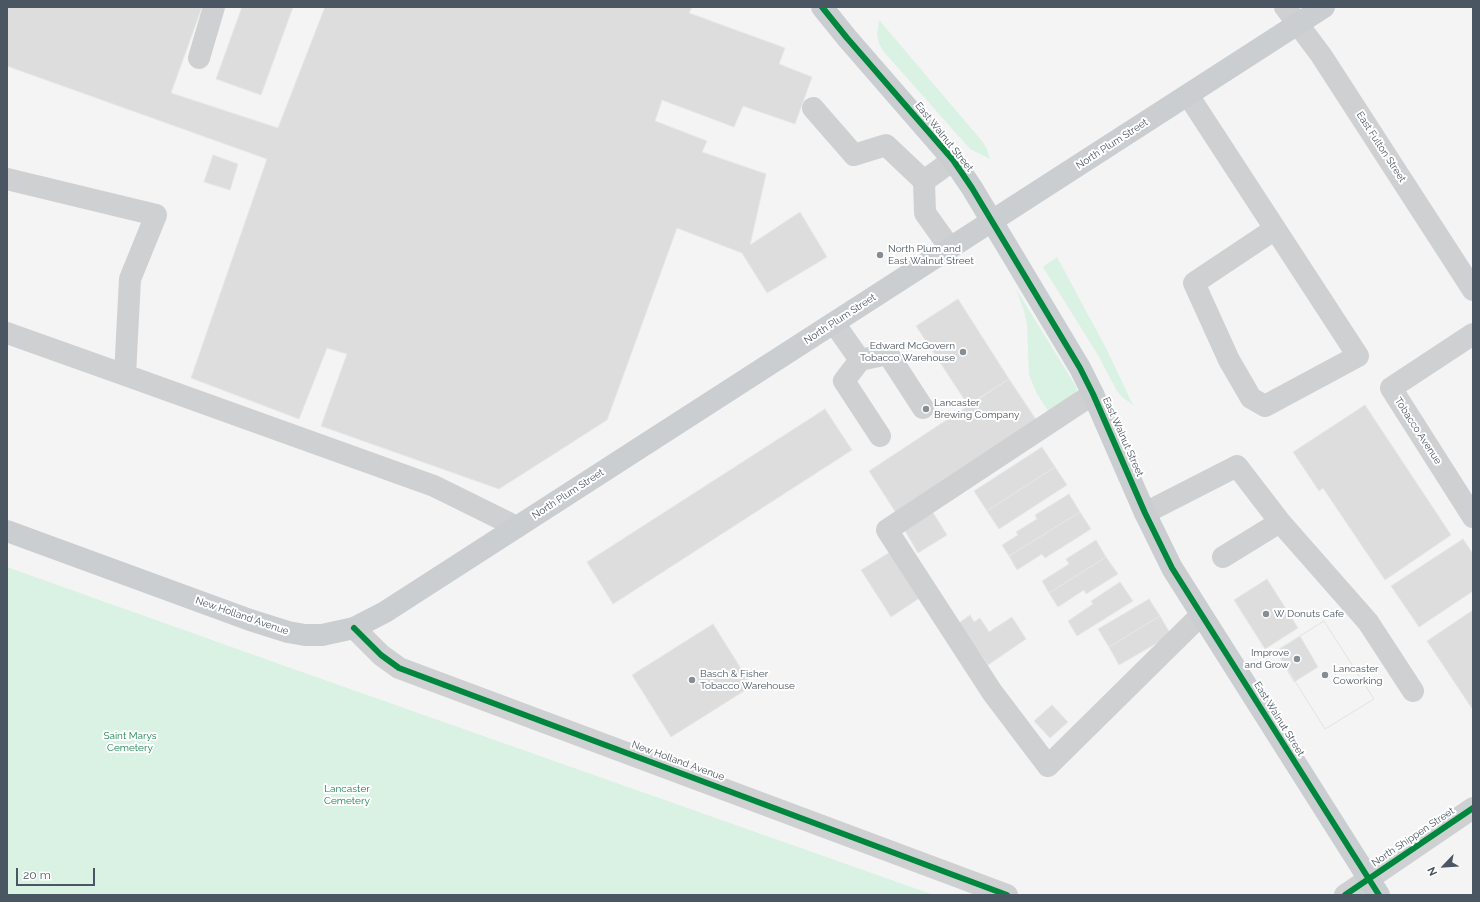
<!DOCTYPE html>
<style>
body{margin:0}
#map{position:relative;width:1480px;height:902px;overflow:hidden;background:#f4f4f4;font-family:Raleway,sans-serif}
canvas{display:block}
.frame{position:absolute;inset:0;border:8px solid #4a5661;pointer-events:none}
.north{position:absolute;left:1424px;top:846px;width:40px;height:40px;-webkit-text-stroke:3px #fff;paint-order:stroke;rotate:245deg;font-size:11px;font-weight:700;line-height:16px;text-align:center;color:#4a5661}
.north::after{content:'';display:block;margin:auto;width:14px;height:18px;background:#4a5661;clip-path:polygon(50% 0,100% 100%,50% 72%,0 100%)}
.scale{position:absolute;left:16px;top:868px;width:79px;height:18px;box-sizing:border-box;border:2px solid #4a5661;border-top:0;padding-left:5px;font-size:12px;line-height:14px;white-space:nowrap;color:#4a5661;-webkit-text-stroke:3px #fff;paint-order:stroke}
</style>
<div id="map">
<canvas width="1480" height="902"></canvas>
<div class="frame"></div>
<div class="north">N</div>
<div class="scale">20 m</div>
</div>
<script>
const c = document.querySelector('canvas').getContext('2d');
c.lineJoin = 'round';
function fill(path, color) {
  c.fillStyle = color;
  c.fill(path, 'evenodd');
}
function poly(rows) {
  const path = new Path2D();
  for (const r of rows) {
    path.moveTo(r[0], r[1]);
    for (let i = 2; i < r.length; i += 2) path.lineTo(r[i], r[i + 1]);
  }
  return path;
}
function strokePath(path, color, width, dash) {
  c.strokeStyle = color;
  c.lineWidth = width;
  c.lineCap = dash ? 'butt' : 'round';
  c.setLineDash(dash || []);
  c.stroke(path);
}
function drawText(font, color, halo, rows, align = 'center') {
  c.font = font + ' Raleway,sans-serif';
  c.lineWidth = 4;
  c.setLineDash([]);
  c.textBaseline = 'middle';
  c.strokeStyle = halo;
  c.fillStyle = color;
  for (const [text, x, y, turn = 0] of rows) {
    c.save();
    c.translate(x, y);
    c.rotate((+turn || 0) * Math.PI / 180);
    c.textAlign = isNaN(turn) ? turn : align;
    if (halo) c.strokeText(text, 0, 0);
    c.fillText(text, 0, 0);
    c.restore();
  }
}
fill(poly([
 [879,20,982,141,987,149,990,159,970,149,884,52,879,44,877,35],
 [1057,257,1107,350,1133,405,1122,397,1117,391,1098,355,1043,267],
 [1016,289,1077,388,1076,394,1049,412,1037,394,1029,375,1027,324,1024,311],
 [7,567,285,666,934,895,7,895]
]), '#d9f2e3');
const building = poly([
 [7,7,202,7,171,93,278,128,325,7,692,7,689,13,785,48,779,64,812,77,795,124,743,106,734,127,662,100,655,121,707,141,702,152,766,174,750,245,800,212,827,257,767,293,742,253,677,228,607,420,499,489,321,426,347,354,327,348,299,419,191,378,267,159,7,66,7,7],
 [242,7,293,7,261,95,216,79,242,7],
 [213,155,238,164,230,190,204,182,213,155],
 [958,299,1009,379,968,405,916,326,958,299],
 [1009,379,1039,424,898,516,869,471,1009,379],
 [1365,405,1451,535,1385,580,1323,488,1319,491,1293,452,1365,405],
 [825,409,852,450,613,604,587,562,825,409],
 [1042,447,1055,467,987,511,974,491,1042,447],
 [1055,467,1067,485,999,529,987,511,1055,467],
 [1069,494,1080,512,1009,556,1002,545,1018,535,1016,532,1037,519,1035,515,1069,494],
 [932,511,947,535,918,553,904,529,932,511],
 [1080,512,1091,529,1045,558,1042,554,1017,570,1009,556,1080,512],
 [1463,539,1473,554,1473,591,1419,627,1391,586,1463,539],
 [1096,540,1106,557,1049,593,1042,581,1069,564,1066,559,1096,540],
 [892,551,921,597,891,617,861,570,892,551],
 [1106,557,1118,574,1086,594,1084,590,1058,607,1049,593,1106,557],
 [1267,579,1298,628,1265,649,1234,600,1267,579],
 [1120,582,1133,601,1077,636,1068,621,1093,604,1091,601,1120,582],
 [1149,599,1160,616,1109,647,1098,629,1149,599],
 [1473,610,1473,710,1427,641,1473,610],
 [970,615,974,622,980,618,989,632,1012,617,1026,639,988,665,959,623,970,615],
 [1160,616,1171,635,1119,665,1109,647,1160,616],
 [1324,621,1374,699,1325,729,1276,651,1324,621],
 [1324,621,1374,699,1325,729,1276,651,1324,621],
 [713,624,752,686,671,737,632,675,713,624],
 [1300,636,1318,667,1294,682,1276,651,1300,636],
 [1052,705,1068,722,1050,738,1034,721,1052,705]
]);
fill(building, '#ddddde');
strokePath(building, '#e5e6e7', 1);
strokePath(poly([
 [1285,7,1321,55,1473,290],
 [199,58,214,7],
 [1188,95,1358,356,1265,406,1251,398,1229,360,1194,283,1275,229],
 [813,108,854,155,886,145,924,181,953,160],
 [7,179,156,215,130,279,125,375,434,486,517,527],
 [924,181,925,213,950,248],
 [834,323,860,360,844,381,880,436],
 [7,333,125,375],
 [1473,334,1391,388,1473,517],
 [860,360,888,354,923,408],
 [1093,394,887,530,992,692,1048,766,1201,615],
 [1145,513,1237,466,1280,522],
 [1223,557,1280,522,1368,622,1413,691],
 [354,628,381,655,399,668,1007,895],
 [1345,895,1473,808]
]), '#ced0d2', 22);
strokePath(poly([
 [822,7,847,38,953,160,972,188,1080,368,1093,394,1145,513,1172,568,1379,895],
 [7,531,250,620,288,632,305,635,322,635,354,628,385,612,1324,7]
]), '#caced1', 22);
strokePath(poly([
 [822,7,847,38,953,160,972,188,1080,368,1093,394,1145,513,1172,568,1379,895],
 [354,628,381,655,399,668,1007,895],
 [1345,895,1473,808]
]), '#00873e', 6);
for (const [x, y, r, color] of [
 [880,255,4,"#868d94"],
 [963,352,4,"#868d94"],
 [926,409,4,"#868d94"],
 [1266,614,4,"#868d94"],
 [1297,659,4,"#868d94"],
 [1325,675,4,"#868d94"],
 [692,680,4,"#868d94"]
]) {
  const dot = new Path2D();
  dot.arc(x, y, r, 0, 2 * Math.PI);
  c.fillStyle = color;
  c.fill(dot);
  strokePath(dot, '#fff', 1.5);
}
drawText('10px', '#4a5661', '#fff', [
 ["East Walnut Street",944,137,51],
 ["North Plum Street",1112,144,-33],
 ["East Fulton Street",1381,147,57],
 ["North Plum Street",840,319,-33],
 ["Tobacco Avenue",1418,431,57],
 ["East Walnut Street",1123,437,66],
 ["North Plum Street",568,494,-33],
 ["New Holland Avenue",242,616,19],
 ["East Walnut Street",1279,719,58],
 ["New Holland Avenue",678,761,20],
 ["North Shippen Street",1413,837,-34]
]);
drawText('10px', '#4a5661', '#fff', [
 ["North Plum and",888,249],
 ["East Walnut Street",888,261],
 ["Edward McGovern",955,346,"right"],
 ["Tobacco Warehouse",955,358,"right"],
 ["Lancaster",934,403],
 ["Brewing Company",934,415],
 ["W Donuts Cafe",1274,614],
 ["Improve",1289,653,"right"],
 ["and Grow",1289,665,"right"],
 ["Lancaster",1333,669],
 ["Coworking",1333,681],
 ["Basch & Fisher",700,674],
 ["Tobacco Warehouse",700,686]
], 'left');
drawText('10px', '#17864f', '#fff', [
 ["Saint Marys",130,736],
 ["Cemetery",130,748],
 ["Lancaster",347,789],
 ["Cemetery",347,801]
]);
</script>
